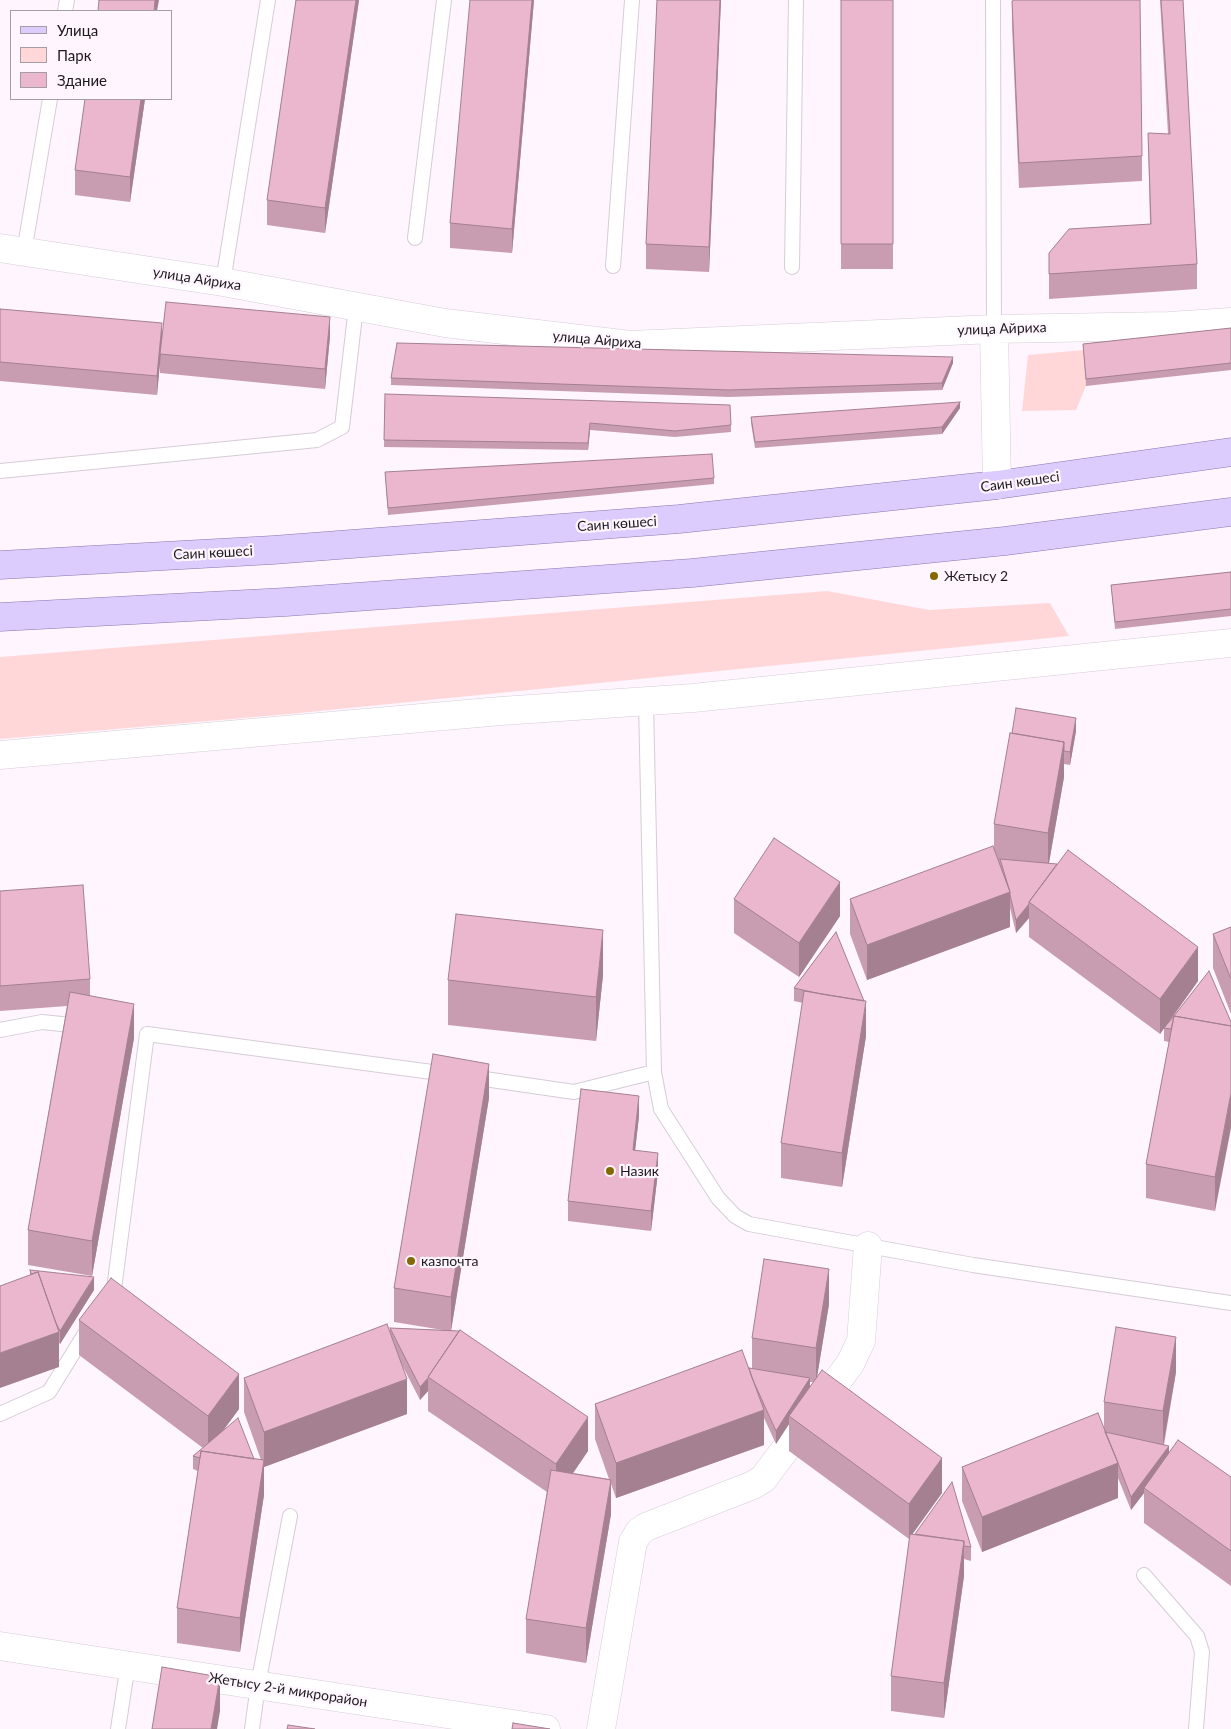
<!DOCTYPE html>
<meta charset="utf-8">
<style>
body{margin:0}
#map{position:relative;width:1231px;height:1729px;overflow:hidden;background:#fef5fe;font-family:Lato,sans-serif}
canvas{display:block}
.legend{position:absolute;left:10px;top:10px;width:162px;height:90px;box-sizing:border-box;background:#fef5fe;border:1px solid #a49da4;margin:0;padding:6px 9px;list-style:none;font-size:15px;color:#1d1a1d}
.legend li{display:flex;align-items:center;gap:10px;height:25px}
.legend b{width:25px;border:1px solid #a49da4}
</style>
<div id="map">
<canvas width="1231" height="1729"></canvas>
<ul class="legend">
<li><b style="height:6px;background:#dccbfd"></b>Улица</li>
<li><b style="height:14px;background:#ffd7d9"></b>Парк</li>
<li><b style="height:14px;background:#eab7ce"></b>Здание</li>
</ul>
</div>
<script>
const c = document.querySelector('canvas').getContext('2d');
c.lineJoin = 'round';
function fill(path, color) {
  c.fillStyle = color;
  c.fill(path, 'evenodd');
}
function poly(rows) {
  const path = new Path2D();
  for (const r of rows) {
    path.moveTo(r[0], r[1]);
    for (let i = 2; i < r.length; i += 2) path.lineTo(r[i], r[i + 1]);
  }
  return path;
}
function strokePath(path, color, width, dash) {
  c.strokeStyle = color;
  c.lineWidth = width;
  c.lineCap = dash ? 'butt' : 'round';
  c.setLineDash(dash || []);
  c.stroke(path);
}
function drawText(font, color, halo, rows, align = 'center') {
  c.font = font + ' Lato,sans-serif';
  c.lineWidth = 4.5;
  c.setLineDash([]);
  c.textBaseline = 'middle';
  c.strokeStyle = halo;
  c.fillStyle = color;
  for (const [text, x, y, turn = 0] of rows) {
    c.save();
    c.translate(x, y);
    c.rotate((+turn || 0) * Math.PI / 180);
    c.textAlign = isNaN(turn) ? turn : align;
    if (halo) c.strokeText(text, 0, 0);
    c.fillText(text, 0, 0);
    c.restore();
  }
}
fill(poly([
 [1084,350,1086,386,1076,410,1022,411,1028,355],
 [827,591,929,610,1050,603,1069,636,289,714,0,739,0,657]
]), '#ffd7d9');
const service = poly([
 [993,0,994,329],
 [65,11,67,0],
 [415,238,444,0],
 [24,252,50,99],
 [613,266,632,0],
 [792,267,796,0],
 [223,282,268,0],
 [0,471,317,440,342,427,356,307],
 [646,702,654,1072,661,1109,718,1198,735,1216,749,1224,973,1265,1231,1303],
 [0,1030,42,1022,81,1026],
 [471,1077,574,1092,654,1072],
 [108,1298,114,1289,147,1034,447,1074],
 [0,1414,49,1392,88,1329],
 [1144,1575,1197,1636,1202,1652,1196,1729],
 [118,1729,128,1664],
 [252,1729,258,1685,290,1516]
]);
const minor = poly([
 [0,248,223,282,445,323,630,345,994,329,1169,326,1231,322],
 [994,329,997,485],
 [0,755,501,711,693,698,1231,643],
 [0,1646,546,1729],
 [601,1729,633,1542,639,1532,646,1527,753,1485,763,1479,772,1467,850,1364,861,1341,868,1246]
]);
const primary = poly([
 [0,565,273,550,679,519,997,485,1231,452],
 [0,617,286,602,692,573,1005,541,1231,512]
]);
strokePath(service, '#d5cdd5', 16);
strokePath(minor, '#d5cdd5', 29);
strokePath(primary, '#8a76ae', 29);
strokePath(service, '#fff', 14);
strokePath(minor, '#fff', 28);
strokePath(primary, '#dccbfd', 28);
fill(poly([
 [296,0,359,0,325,233,267,225,267,200],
 [534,0,512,253,450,248,450,223],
 [657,0,721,0,709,272,646,269,646,244],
 [841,0,893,0,893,269,841,269],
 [1160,0,1183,0,1197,264,1197,289,1049,299,1049,253,1150,224,1148,133,1168,134],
 [1012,1,1142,156,1142,181,1019,188,1012,26],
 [85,99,145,99,130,202,75,195,75,170],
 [0,309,162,340,330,336,325,389,160,373,160,358,157,395,0,381],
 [1231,328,1231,370,1086,386,1083,344],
 [953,363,942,390,729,397,391,385,391,378],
 [385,394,731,425,731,432,675,437,590,430,588,450,384,447],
 [960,408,942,434,755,448,751,423,751,417],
 [385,472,714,478,714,484,388,515],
 [1231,572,1231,616,1115,629,1111,585],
 [1076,731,1070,765,1064,764,1064,777,1049,863,1198,981,1165,1028,1231,1022,1215,1211,1146,1198,1146,1164,1169,1042,1164,1041,1164,1028,1160,1034,1029,937,1029,918,1016,933,1010,908,1010,927,867,980,850,934,850,899,994,850,994,824],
 [0,891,90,979,90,996,134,1038,92,1276,28,1265,28,1230,67,1006,0,1011],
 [734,899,840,916,799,977,734,933],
 [1231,927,1231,1014,1213,968,1213,934],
 [836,932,866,1036,842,1187,781,1178,781,1143,803,1003,794,1001,794,988],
 [603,975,596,1041,448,1025,448,980],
 [489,1098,451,1330,467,1335,588,1451,573,1473,609,1479,595,1439,595,1404,749,1368,752,1368,752,1338,829,1304,817,1377,942,1493,912,1534,971,1547,971,1561,964,1559,964,1576,944,1718,891,1711,891,1676,910,1537,909,1539,789,1451,789,1424,776,1444,764,1418,764,1445,616,1498,611,1484,611,1514,586,1663,526,1653,526,1619,547,1492,428,1411,428,1391,420,1400,401,1363,407,1414,264,1467,264,1466,264,1495,240,1652,177,1643,177,1608,198,1471,193,1469,193,1456,203,1448,79,1355,79,1320,239,1409,222,1432,254,1459,261,1460,244,1412,244,1378,390,1333,390,1328,443,1330,394,1322,394,1288],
 [810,1382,813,1382,810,1387],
 [639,1116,635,1150,658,1172,651,1231,568,1221,568,1201],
 [30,1270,94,1290,60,1344,59,1343,59,1367,30,1275],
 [1176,1372,1164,1445,1169,1453,1231,1477,1231,1586,1144,1523,1144,1493,1131,1510,1118,1478,1118,1498,982,1552,962,1501,962,1467,1104,1429,1104,1402]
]), '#c99db1');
fill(poly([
 [155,0,159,0,157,11,154,11],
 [356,0,359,0,325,233,325,208],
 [532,0,534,0,512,253,512,229],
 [720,0,721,0,709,272,709,247],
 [141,99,145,99,130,202,130,177],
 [330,317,330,336,325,389,325,369],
 [162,323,162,343,157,395,157,376],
 [953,357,953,363,942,390,942,383],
 [960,402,960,408,942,434,942,427],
 [590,423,590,430,588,450,588,443],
 [1076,718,1076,731,1070,765,1070,752],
 [1064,742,1064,777,1048,868,1048,833],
 [840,882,840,916,799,977,799,943],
 [1010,892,1010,927,867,980,867,945],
 [1029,904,1029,918,1016,933,1016,920],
 [603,930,603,975,596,1041,596,997],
 [1198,947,1198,981,1160,1034,1160,999],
 [866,1001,866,1036,842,1187,842,1153],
 [134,1004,134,1038,92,1276,92,1241],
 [489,1064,489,1098,451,1331,451,1297],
 [1231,1093,1231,1128,1215,1211,1215,1177],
 [639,1096,639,1116,633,1169,633,1150],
 [658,1153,658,1172,651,1231,651,1211],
 [829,1269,829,1304,816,1383,816,1348],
 [94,1277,94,1290,60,1344,60,1331],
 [59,1332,59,1367,0,1388,0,1353],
 [1176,1337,1176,1372,1163,1446,1163,1411],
 [239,1374,239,1409,208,1451,208,1416],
 [428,1378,428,1391,420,1400,420,1387],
 [810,1378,810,1391,789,1416,789,1424,776,1444,776,1431],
 [407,1379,407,1414,264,1467,264,1432],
 [764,1410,764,1445,616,1498,616,1463],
 [588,1417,588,1451,556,1498,556,1464],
 [1169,1446,1169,1459,1144,1488,1144,1493,1131,1510,1131,1497],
 [942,1458,942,1493,909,1539,909,1504],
 [264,1460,264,1495,240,1652,240,1618],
 [1118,1463,1118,1498,982,1552,982,1517],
 [611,1480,611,1514,586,1663,586,1628],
 [964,1541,964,1576,944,1718,944,1683],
 [220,1677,220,1711,217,1729,211,1729]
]), '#a48090');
const building = poly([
 [99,0,155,0,154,11,98,11,99,0],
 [296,0,356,0,325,208,267,200,296,0],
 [470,0,532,0,512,229,450,223,470,0],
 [657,0,720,0,709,247,646,244,657,0],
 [841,0,893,0,893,244,841,244,841,0],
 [1014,0,1140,0,1142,156,1019,163,1012,1,1014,0],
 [1161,0,1183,0,1197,264,1049,274,1049,253,1069,229,1151,224,1148,133,1170,134,1161,0],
 [85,99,141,99,130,177,75,170,85,99],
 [166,302,330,317,325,369,160,354,166,302],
 [0,309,162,323,157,376,0,362,0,309],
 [1231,328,1231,363,1086,379,1083,344,1231,328],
 [397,343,953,357,942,383,729,390,391,378,397,343],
 [385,394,730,405,731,425,675,431,590,423,588,443,384,440,385,394],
 [960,402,942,427,755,442,751,417,960,402],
 [712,454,714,478,388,508,385,472,712,454],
 [1231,572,1231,609,1115,622,1111,585,1231,572],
 [1016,708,1076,718,1070,752,1064,751,1064,742,1012,733,1016,708],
 [1010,733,1064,742,1048,833,994,824,1010,733],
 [774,838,840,882,799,943,734,899,774,838],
 [993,846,1010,892,867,945,850,899,993,846],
 [1068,850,1198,947,1160,999,1029,902,1068,850],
 [1000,859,1057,864,1029,902,1029,904,1016,920,1010,895,1010,892,1000,859],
 [83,885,90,979,0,986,0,891,83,885],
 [456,914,603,930,596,997,448,980,456,914],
 [1231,927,1231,979,1213,934,1231,927],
 [836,932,864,1001,821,994,794,988,836,932],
 [1209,971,1231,1022,1231,1026,1174,1016,1209,971],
 [804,991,866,1001,842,1153,781,1143,804,991],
 [70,992,134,1004,92,1241,28,1230,70,992],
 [1174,1016,1231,1026,1231,1093,1215,1177,1146,1164,1174,1016],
 [1174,1016,1171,1029,1164,1028,1174,1016],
 [433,1054,489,1064,451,1297,394,1288,433,1054],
 [581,1089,639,1096,633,1150,658,1153,651,1211,568,1201,581,1089],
 [764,1259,829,1269,816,1348,752,1338,764,1259],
 [30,1270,94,1277,60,1331,56,1323,38,1272,31,1274,30,1270],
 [38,1272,59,1332,0,1353,0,1286,38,1272],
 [111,1278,239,1374,208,1416,79,1320,111,1278],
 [387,1324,407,1379,264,1432,244,1378,387,1324],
 [1116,1327,1176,1337,1163,1411,1104,1402,1116,1327],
 [390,1328,459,1331,428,1377,429,1377,420,1387,390,1328],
 [460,1330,588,1417,556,1464,428,1377,460,1330],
 [742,1350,764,1410,616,1463,595,1404,742,1350],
 [749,1368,810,1378,776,1431,752,1378,749,1368],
 [822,1370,942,1458,909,1504,789,1416,822,1370],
 [1098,1413,1118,1463,982,1517,962,1467,1098,1413],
 [238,1418,254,1459,201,1451,200,1458,193,1456,238,1418],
 [1105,1432,1169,1446,1131,1497,1118,1463,1105,1432],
 [1178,1440,1231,1477,1231,1551,1144,1488,1178,1440],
 [201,1451,264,1460,240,1618,177,1608,201,1451],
 [551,1470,611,1480,586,1628,526,1619,551,1470],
 [952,1482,971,1547,964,1546,964,1541,915,1534,952,1482],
 [910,1534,964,1541,944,1683,891,1676,910,1534],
 [162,1667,220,1677,211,1729,152,1729,162,1667],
 [513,1723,550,1729,512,1729,513,1723],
 [288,1725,315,1729,287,1729,288,1725]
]);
fill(building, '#eab7ce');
strokePath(building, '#a48090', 1);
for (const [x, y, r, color] of [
 [934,576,5,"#826902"],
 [610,1171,5,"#826902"],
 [411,1261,5,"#826902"]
]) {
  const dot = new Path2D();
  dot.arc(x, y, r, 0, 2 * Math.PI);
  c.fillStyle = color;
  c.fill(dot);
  strokePath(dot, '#fef5fe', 2);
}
drawText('14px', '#1d1a1d', '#fef5fe', [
 ["улица Айриха",197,279,9],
 ["улица Айриха",1002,329,-2],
 ["улица Айриха",597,340,5],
 ["Саин көшесі",1020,482,-8],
 ["Саин көшесі",617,524,-4],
 ["Саин көшесі",213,553,-3],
 ["Жетысу 2-й микрорайон",288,1690,9]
]);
drawText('14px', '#1d1a1d', '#fef5fe', [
 ["Жетысу 2",944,576],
 ["Назик",620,1171],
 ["казпочта",421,1261]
], 'left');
</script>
